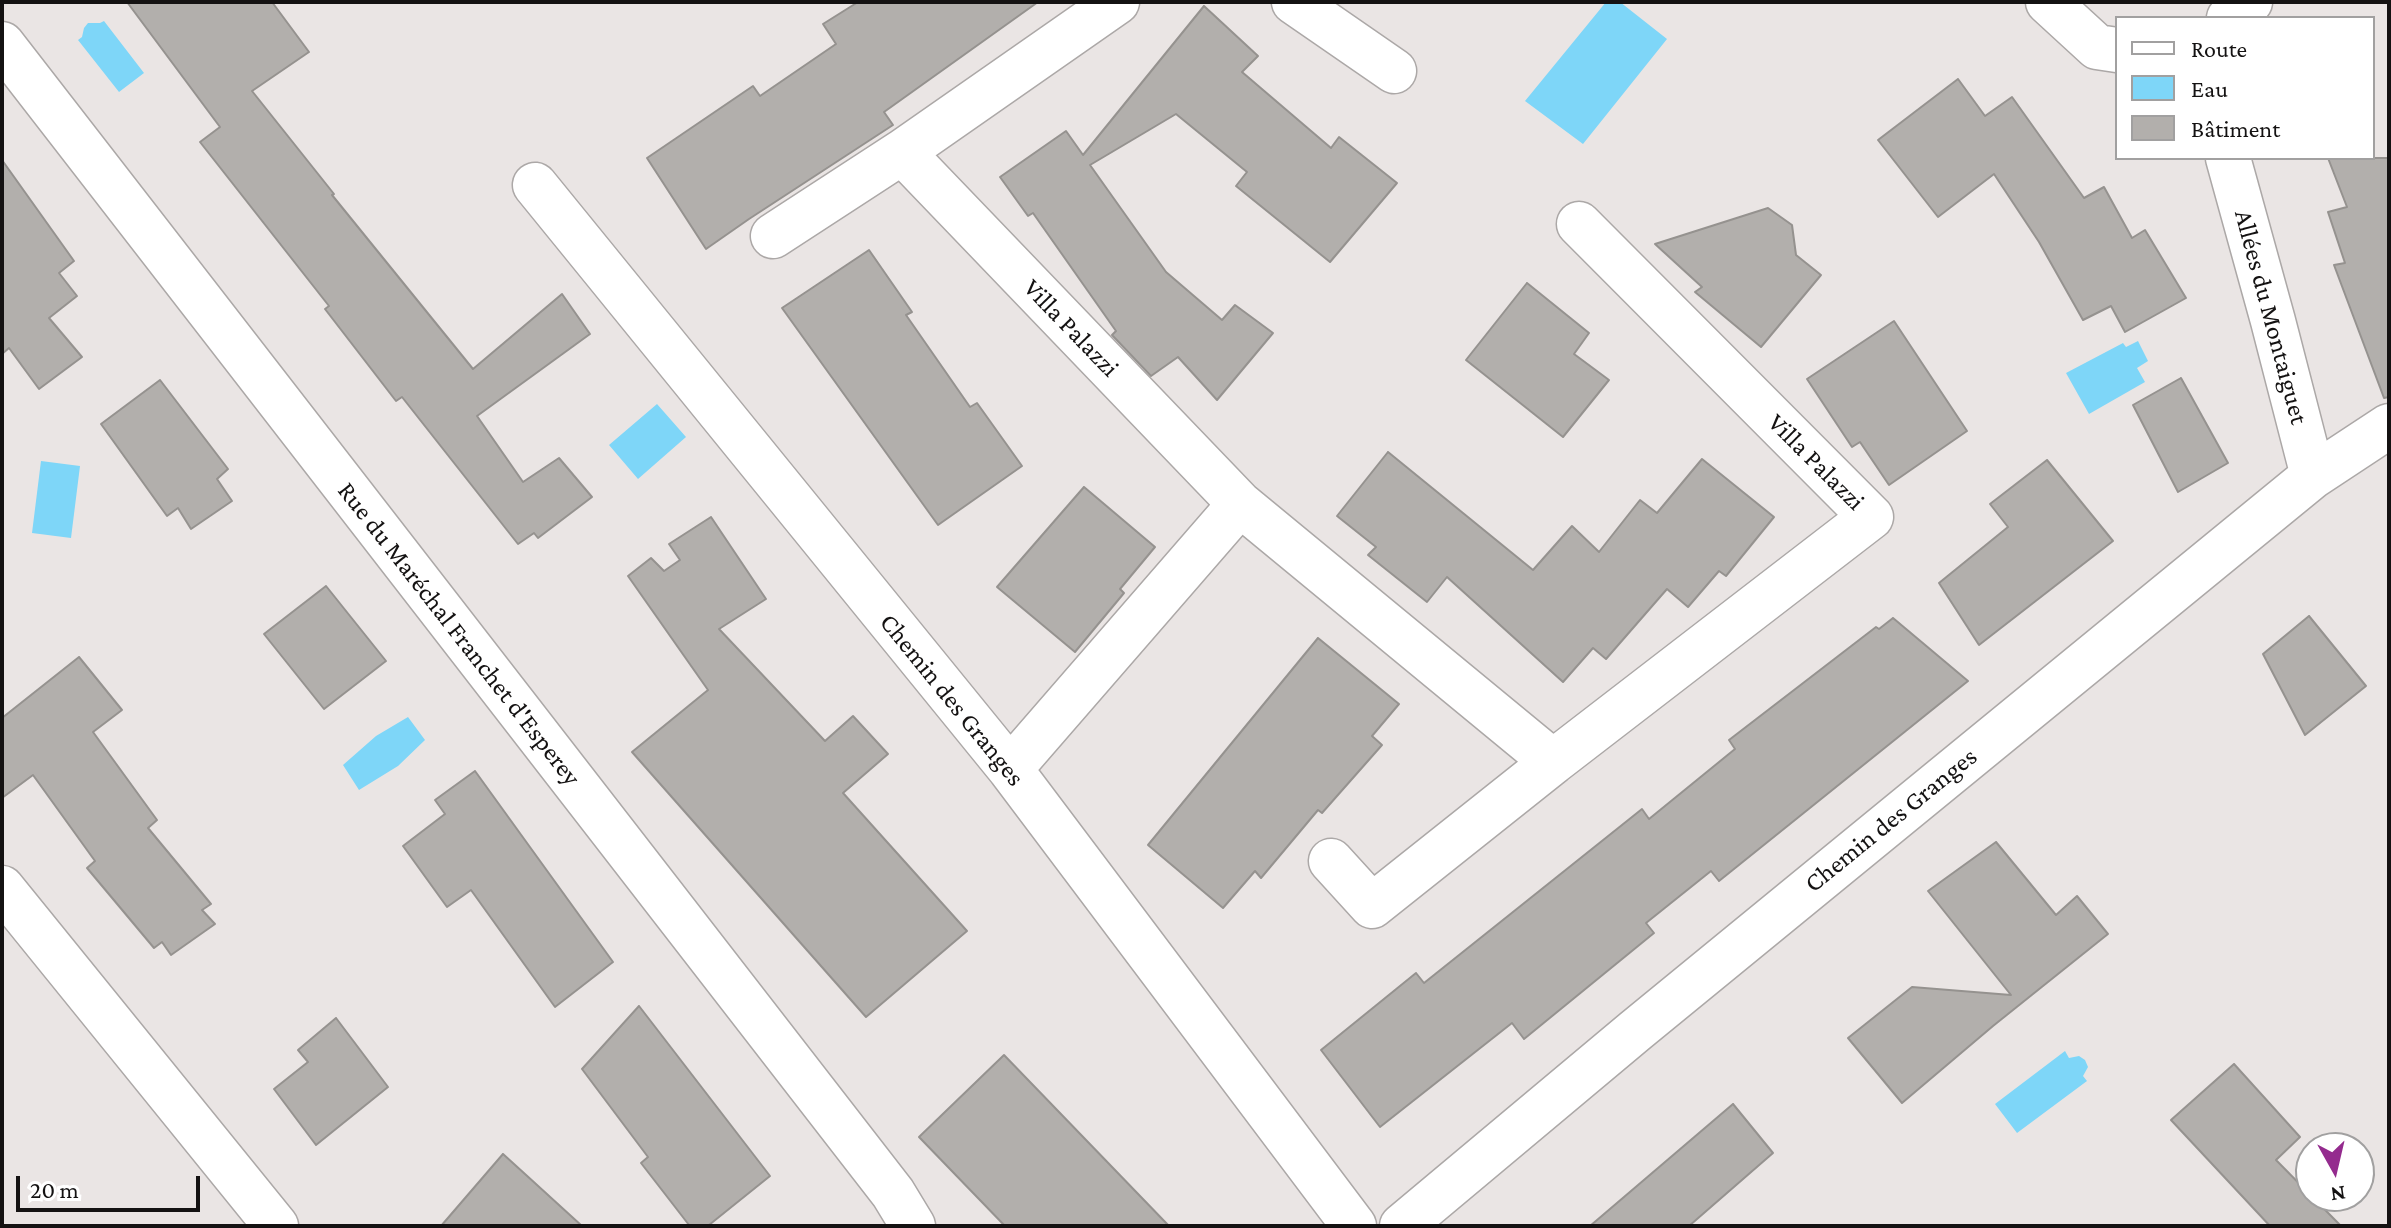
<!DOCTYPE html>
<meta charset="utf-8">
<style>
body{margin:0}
#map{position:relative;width:2391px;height:1228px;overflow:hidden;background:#eae5e4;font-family:"Crimson Pro",serif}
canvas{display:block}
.frame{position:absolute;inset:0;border:4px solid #141212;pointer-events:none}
.legend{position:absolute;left:2115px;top:16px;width:260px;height:144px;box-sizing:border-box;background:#fff;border:2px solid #a1a0a0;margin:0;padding:10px 14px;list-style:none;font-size:24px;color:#141212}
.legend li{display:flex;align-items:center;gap:16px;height:40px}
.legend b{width:40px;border:2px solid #a1a0a0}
.north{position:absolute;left:2295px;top:1132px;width:80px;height:80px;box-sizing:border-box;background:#fff;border:2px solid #a1a0a0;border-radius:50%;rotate:172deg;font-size:22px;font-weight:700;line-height:32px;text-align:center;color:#141212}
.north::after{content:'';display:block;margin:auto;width:28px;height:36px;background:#942b8e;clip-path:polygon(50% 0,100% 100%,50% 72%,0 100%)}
.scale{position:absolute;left:16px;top:1176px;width:184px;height:36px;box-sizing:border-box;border:4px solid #141212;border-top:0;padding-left:10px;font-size:24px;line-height:28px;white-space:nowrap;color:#141212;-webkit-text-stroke:6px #fff;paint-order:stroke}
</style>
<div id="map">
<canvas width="2391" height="1228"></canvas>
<div class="frame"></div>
<ul class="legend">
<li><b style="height:10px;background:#fff"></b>Route</li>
<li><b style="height:22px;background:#7ed6f8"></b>Eau</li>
<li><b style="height:22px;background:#b2afac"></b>Bâtiment</li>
</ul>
<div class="north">N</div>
<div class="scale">20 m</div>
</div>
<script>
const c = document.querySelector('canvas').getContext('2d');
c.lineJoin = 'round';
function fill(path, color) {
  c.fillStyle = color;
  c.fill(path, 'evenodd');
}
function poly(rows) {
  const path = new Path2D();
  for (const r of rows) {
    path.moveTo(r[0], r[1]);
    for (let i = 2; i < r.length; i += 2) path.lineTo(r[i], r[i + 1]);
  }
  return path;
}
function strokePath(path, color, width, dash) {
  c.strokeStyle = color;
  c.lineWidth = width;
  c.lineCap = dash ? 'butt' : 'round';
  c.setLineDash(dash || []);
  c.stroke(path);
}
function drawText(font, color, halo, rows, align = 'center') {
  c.font = font + ' "Crimson Pro",serif';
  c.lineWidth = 6;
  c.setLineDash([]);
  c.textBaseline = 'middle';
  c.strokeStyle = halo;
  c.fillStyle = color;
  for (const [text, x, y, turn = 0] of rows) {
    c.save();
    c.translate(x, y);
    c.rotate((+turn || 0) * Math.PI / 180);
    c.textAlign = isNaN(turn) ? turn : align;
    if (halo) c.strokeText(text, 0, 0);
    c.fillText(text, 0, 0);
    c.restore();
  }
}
fill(poly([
 [1606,2,1620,2,1667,39,1583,144,1525,101],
 [104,21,144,73,119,92,78,40,82,37,84,28,88,23,100,23],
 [2138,341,2148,361,2137,368,2145,382,2089,414,2066,373,2123,343,2126,347],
 [657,404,686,437,638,479,609,445],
 [41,461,80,466,71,538,32,533],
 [408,717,425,740,398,766,359,790,343,765,376,736],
 [2065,1051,2069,1058,2079,1056,2085,1060,2088,1067,2083,1076,2087,1081,2017,1133,1995,1104]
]), '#7ed6f8');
const building = poly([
 [127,2,272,2,309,52,252,91,334,194,332,195,473,369,562,294,590,334,477,416,523,482,559,458,592,497,538,538,534,533,518,544,402,397,396,401,325,309,329,306,200,142,220,127,127,2],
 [858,2,1038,2,884,112,893,125,749,219,706,249,647,158,753,86,760,96,836,44,823,24,858,2],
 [1204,6,1258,56,1242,72,1331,148,1339,137,1397,183,1330,262,1236,186,1247,172,1176,114,1090,165,1166,272,1222,320,1235,305,1273,333,1217,400,1178,357,1151,376,1112,335,1116,331,1033,213,1028,216,1000,177,1066,131,1083,155,1204,6],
 [1958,79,1985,116,2012,97,2084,198,2104,187,2132,238,2145,230,2186,298,2125,332,2111,306,2083,320,2039,242,1994,174,1938,217,1878,140,1958,79],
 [2328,158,2389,158,2389,397,2384,398,2334,265,2345,263,2328,212,2347,207,2328,158],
 [2,160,74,261,59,273,77,296,49,318,82,357,39,389,9,348,2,354,2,160],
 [1768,208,1792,225,1796,255,1821,275,1761,347,1695,292,1702,287,1655,244,1768,208],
 [869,250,912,312,906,315,970,407,977,403,1022,466,938,525,782,308,869,250],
 [1527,283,1589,333,1574,354,1609,380,1563,437,1466,360,1527,283],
 [1894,321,1967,431,1889,485,1860,442,1852,447,1807,379,1894,321],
 [2181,378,2228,463,2178,492,2133,405,2181,378],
 [160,380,228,469,217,479,232,501,191,529,178,508,167,516,101,424,160,380],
 [1388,452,1533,570,1572,526,1599,552,1640,500,1657,513,1702,459,1774,517,1726,576,1719,571,1688,607,1667,589,1606,659,1593,648,1563,682,1447,577,1427,602,1368,555,1376,547,1337,516,1388,452],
 [2047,460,2113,541,1979,645,1939,583,2008,527,1990,504,2047,460],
 [1084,487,1155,547,1120,589,1124,593,1075,652,997,587,1084,487],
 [711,517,766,599,719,629,825,741,853,716,888,754,843,793,967,931,866,1017,632,752,708,690,628,576,651,558,664,571,680,560,669,544,711,517],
 [326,586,386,661,324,709,264,634,326,586],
 [2309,616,2366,686,2305,735,2263,654,2309,616],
 [1893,618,1968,681,1719,881,1711,871,1646,923,1654,933,1524,1039,1512,1023,1380,1127,1321,1050,1416,973,1424,983,1642,809,1649,819,1735,749,1729,740,1876,627,1879,629,1893,618],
 [1318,638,1399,704,1372,736,1382,745,1322,813,1318,810,1261,878,1255,871,1223,908,1148,845,1318,638],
 [79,657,122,710,93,732,157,820,148,828,211,904,202,910,215,924,171,955,162,942,154,948,87,868,95,861,33,775,2,798,2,718,79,657],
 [475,771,613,962,555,1007,471,890,447,907,403,846,445,814,435,800,475,771],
 [1996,842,2056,915,2077,896,2108,934,1993,1026,1902,1103,1848,1038,1912,987,2011,995,1928,891,1996,842],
 [639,1006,770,1176,709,1225,689,1225,641,1163,648,1157,582,1069,639,1006],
 [336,1018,388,1087,316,1145,274,1089,308,1062,298,1050,336,1018],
 [1004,1055,1169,1226,1005,1226,919,1137,1004,1055],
 [2234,1064,2300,1137,2276,1160,2341,1226,2270,1226,2171,1120,2234,1064],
 [1733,1104,1773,1153,1689,1226,1590,1226,1733,1104],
 [503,1154,525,1174,582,1226,441,1226,503,1154]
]);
fill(building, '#b2afac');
strokePath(building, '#95928f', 2);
const minor = poly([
 [1294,2,1394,71],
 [2048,2,2097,47,2117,50],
 [2229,18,2250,2],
 [2,44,893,1193,913,1226],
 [2228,158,2273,321,2313,476],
 [535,185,1010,769,1354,1226],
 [773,236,902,152],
 [1240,504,1553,762,1871,517,1579,224],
 [1010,769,1240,504,902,152,1117,2],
 [1331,861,1372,906,1553,762],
 [2,888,276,1226],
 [1402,1226,1635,1031,2313,476,2389,426]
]);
strokePath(minor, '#aca8a7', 47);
strokePath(minor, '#fff', 44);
drawText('26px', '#141212', '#fff', [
 ["Allées du Montaiguet",2271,317,75],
 ["Villa Palazzi",1071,328,46],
 ["Villa Palazzi",1816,462,45],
 ["Rue du Maréchal Franchet d'Esperey",459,634,52],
 ["Chemin des Granges",952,700,51],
 ["Chemin des Granges",1891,820,-39]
]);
</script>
